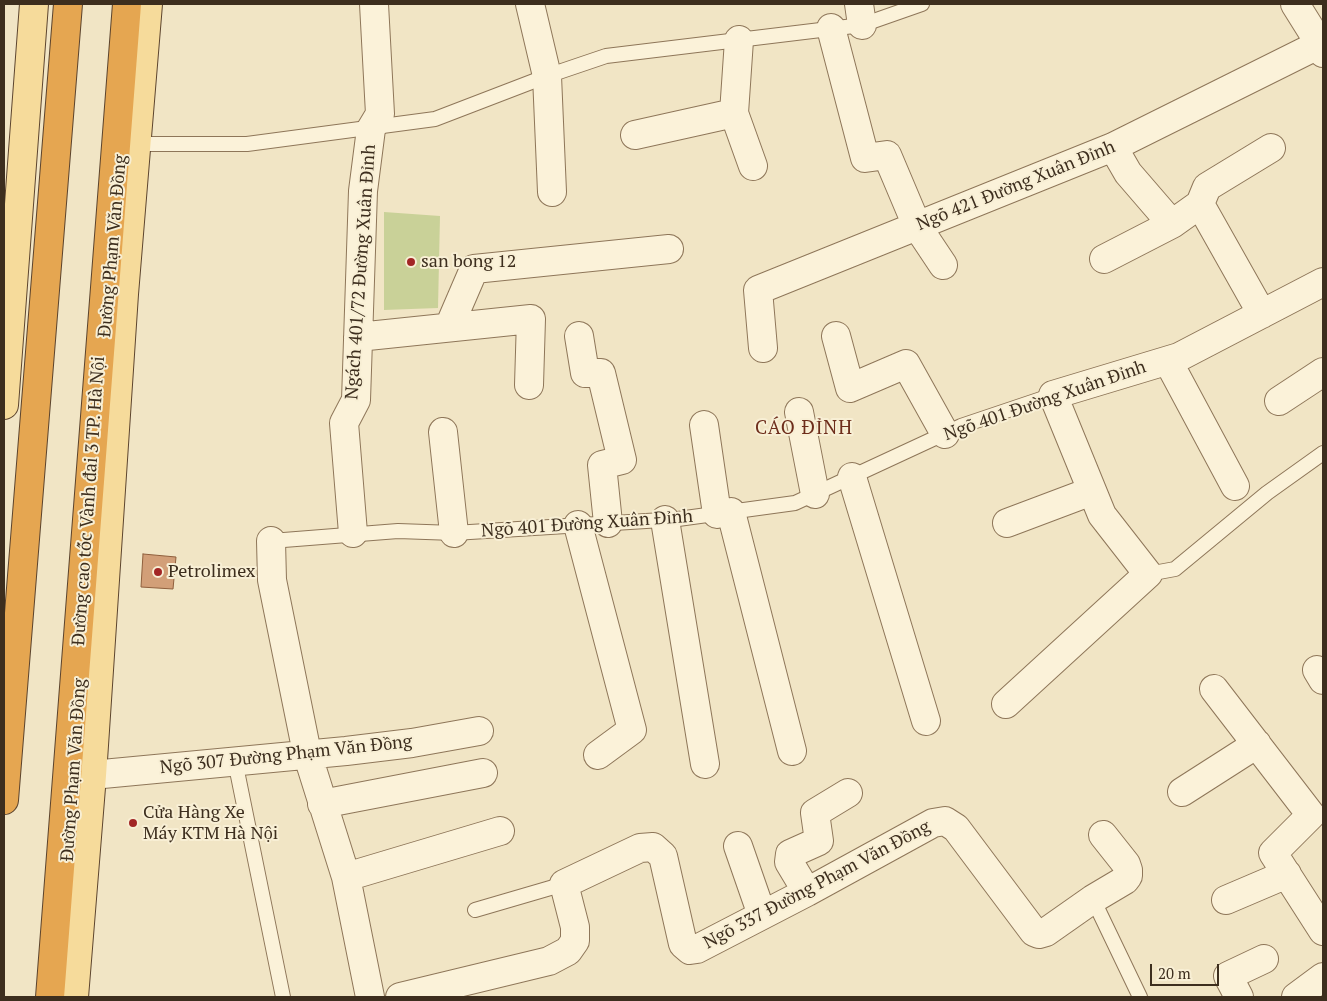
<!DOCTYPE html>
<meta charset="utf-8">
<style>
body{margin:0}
#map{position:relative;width:1327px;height:1001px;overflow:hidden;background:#f1e5c5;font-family:"PT Serif",serif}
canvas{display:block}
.frame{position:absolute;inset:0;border:5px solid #3d2e1e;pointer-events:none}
.scale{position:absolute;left:1150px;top:964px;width:69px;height:22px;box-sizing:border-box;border:2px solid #3d2e1e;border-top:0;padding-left:6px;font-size:15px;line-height:18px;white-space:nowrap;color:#3d2e1e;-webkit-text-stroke:4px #f8efd5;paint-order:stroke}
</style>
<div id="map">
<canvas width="1327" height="1001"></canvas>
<div class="frame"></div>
<div class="scale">20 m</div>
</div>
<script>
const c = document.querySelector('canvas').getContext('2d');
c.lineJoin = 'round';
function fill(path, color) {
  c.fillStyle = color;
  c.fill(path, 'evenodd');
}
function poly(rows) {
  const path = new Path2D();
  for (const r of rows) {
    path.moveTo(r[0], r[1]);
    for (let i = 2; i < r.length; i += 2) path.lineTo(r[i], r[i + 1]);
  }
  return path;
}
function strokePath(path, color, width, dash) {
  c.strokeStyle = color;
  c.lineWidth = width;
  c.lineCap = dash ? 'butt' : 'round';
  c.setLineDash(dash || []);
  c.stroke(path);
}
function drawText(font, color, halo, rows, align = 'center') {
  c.font = font + ' "PT Serif",serif';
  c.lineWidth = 4;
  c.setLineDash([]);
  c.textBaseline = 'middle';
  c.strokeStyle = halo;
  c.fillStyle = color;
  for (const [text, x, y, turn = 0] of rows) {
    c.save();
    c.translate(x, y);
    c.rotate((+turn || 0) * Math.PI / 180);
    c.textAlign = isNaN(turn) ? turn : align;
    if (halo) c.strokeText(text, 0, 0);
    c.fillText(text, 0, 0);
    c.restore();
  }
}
fill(poly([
 [384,212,440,216,438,308,384,310]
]), '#c9d198');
const building = poly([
 [143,554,176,557,173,589,141,587,143,554]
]);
fill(building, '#d29f78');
strokePath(building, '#8f5f3d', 1);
const service = poly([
 [137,144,247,144,435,119,547,76,606,56,862,25,922,4],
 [271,541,398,531,454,533,678,519,795,503,961,426,1053,395],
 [1148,574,1175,569,1267,493,1323,453],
 [235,761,283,997],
 [1093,899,1140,997],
 [475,910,564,884]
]);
const minor = poly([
 [530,4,547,76,552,192],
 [859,4,862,25],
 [831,28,865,158,887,155,917,226,943,265],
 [739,40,734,113,753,166],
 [635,135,734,113],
 [1113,147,1128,173,1172,224],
 [1200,204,1262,314],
 [1104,259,1172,224,1200,204,1207,187,1271,148],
 [449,327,474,269,669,249],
 [579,336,585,373,601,373,622,460,602,465,608,523],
 [836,336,850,388,906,364,945,434],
 [358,337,531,319,529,385],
 [763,348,758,290,1113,147,1320,44],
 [1168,361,1235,486],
 [1279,401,1323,372],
 [799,412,815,494],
 [704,425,717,514],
 [443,432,454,533],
 [852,477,926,721],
 [731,512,792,751],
 [665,520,705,764],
 [1007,523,1092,491],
 [578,525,632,730,598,755],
 [353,533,344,423,356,400,363,191,371,129,380,114,374,4],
 [271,541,272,580,307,753,346,877,370,997],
 [1317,670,1323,680],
 [1214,689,1311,815,1273,853,1323,931],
 [1006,704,1148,574,1102,515,1053,395,1179,357,1323,282],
 [92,775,346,751,412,743,479,731],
 [1182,792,1257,744],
 [322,804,483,773],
 [738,846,762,915],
 [346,877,500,831],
 [807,892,789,862,790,854,819,841,815,813,848,793],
 [1226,900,1287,874],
 [400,997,549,961,568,951,575,941,575,927,564,884,640,848,653,847,663,856,683,944,690,950,697,949,807,892,933,823,945,821,956,828,1034,932,1039,934,1046,932,1093,899,1125,880,1128,876,1128,870,1126,864,1103,835],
 [1239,997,1228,976,1264,959],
 [1296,997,1323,977]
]);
const tertiary = poly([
 [1295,4,1320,44,1323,53]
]);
const primary = poly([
 [4,405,34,4],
 [74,997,92,775,124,294,148,4]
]);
const motorway = poly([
 [4,800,68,4],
 [50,997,127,4]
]);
strokePath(service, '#8e7659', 16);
strokePath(minor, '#8e7659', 30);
strokePath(tertiary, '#8e7659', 30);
strokePath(primary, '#5c442e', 30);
strokePath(motorway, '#5c442e', 30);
strokePath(service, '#fbf2d9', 14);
strokePath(minor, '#fbf2d9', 28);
strokePath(tertiary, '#fbf2d9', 28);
strokePath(primary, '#f6db9b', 28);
strokePath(motorway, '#e5a651', 28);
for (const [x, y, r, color] of [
 [411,262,5,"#a22625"],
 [158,572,5,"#a22625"],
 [133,823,5,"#a22625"]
]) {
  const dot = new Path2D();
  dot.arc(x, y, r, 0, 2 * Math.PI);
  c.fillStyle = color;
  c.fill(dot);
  strokePath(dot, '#f8efd5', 2);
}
drawText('18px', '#3d2e1e', '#f8efd5', [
 ["Ngõ 421 Đường Xuân Đỉnh",1016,186,-22],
 ["Đường Phạm Văn Đồng",113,246,-85],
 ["Ngách 401/72 Đường Xuân Đỉnh",361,272,-86],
 ["Ngõ 401 Đường Xuân Đỉnh",1045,401,-19],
 ["Đường cao tốc Vành đai 3 TP. Hà Nội",89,501,-86],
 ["Ngõ 401 Đường Xuân Đỉnh",587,524,-4],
 ["Ngõ 307 Đường Phạm Văn Đồng",286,755,-6],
 ["Đường Phạm Văn Đồng",74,770,-86],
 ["Ngõ 337 Đường Phạm Văn Đồng",817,885,-28]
]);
drawText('18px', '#3d2e1e', '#f8efd5', [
 ["san bong 12",421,262],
 ["Petrolimex",168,572],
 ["Cửa Hàng Xe",143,813],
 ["Máy KTM Hà Nội",143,834]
], 'left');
c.letterSpacing = '1px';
drawText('19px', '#6d2d1b', '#f8efd5', [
 ["CÁO ĐỈNH",804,429]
]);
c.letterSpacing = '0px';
</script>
